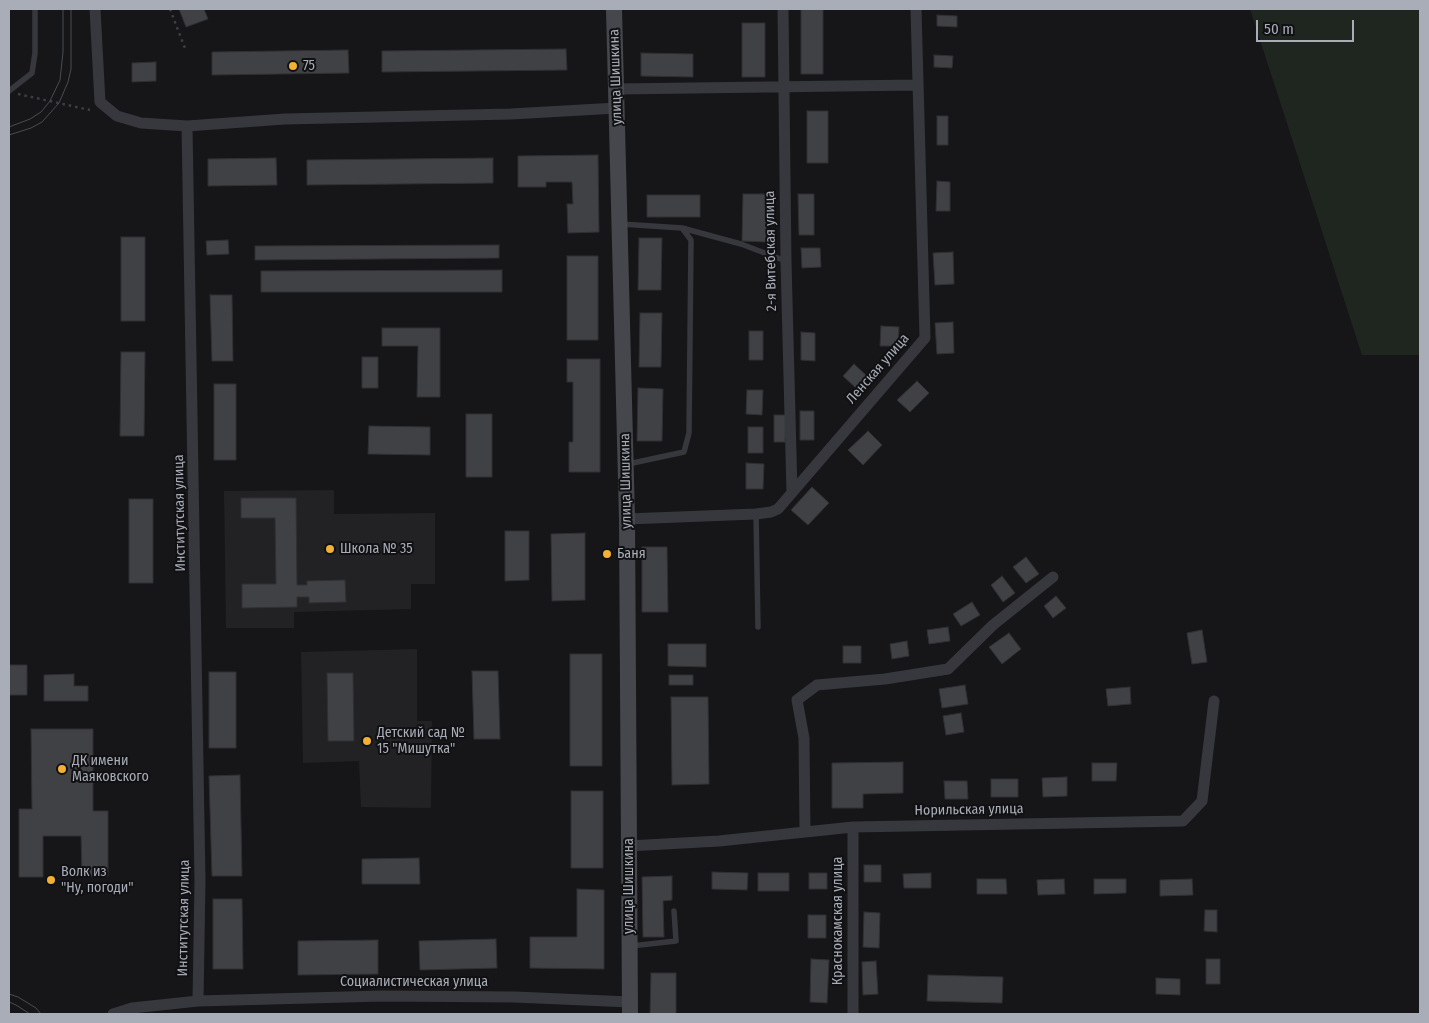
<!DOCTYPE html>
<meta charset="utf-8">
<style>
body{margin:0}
#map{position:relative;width:1429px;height:1023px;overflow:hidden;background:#161618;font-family:"Fira Sans Condensed",sans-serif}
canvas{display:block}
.frame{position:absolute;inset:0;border:10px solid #a8adb8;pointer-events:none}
.scale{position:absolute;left:1256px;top:20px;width:98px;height:22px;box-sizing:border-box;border:2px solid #a8adb8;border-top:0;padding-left:6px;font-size:15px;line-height:18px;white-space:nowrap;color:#a8adb8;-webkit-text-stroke:4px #111113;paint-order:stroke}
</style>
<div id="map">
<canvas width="1429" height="1023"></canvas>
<div class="frame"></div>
<div class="scale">50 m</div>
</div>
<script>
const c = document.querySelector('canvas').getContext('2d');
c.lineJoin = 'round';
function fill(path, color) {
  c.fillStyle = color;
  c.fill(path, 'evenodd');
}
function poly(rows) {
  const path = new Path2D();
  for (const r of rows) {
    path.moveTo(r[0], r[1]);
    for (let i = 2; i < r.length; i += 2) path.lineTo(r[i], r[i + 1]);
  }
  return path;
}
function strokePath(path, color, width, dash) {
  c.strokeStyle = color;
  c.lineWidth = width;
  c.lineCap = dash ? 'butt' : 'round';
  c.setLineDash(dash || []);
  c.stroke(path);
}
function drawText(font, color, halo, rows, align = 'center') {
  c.font = font + ' "Fira Sans Condensed",sans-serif';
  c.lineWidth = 4;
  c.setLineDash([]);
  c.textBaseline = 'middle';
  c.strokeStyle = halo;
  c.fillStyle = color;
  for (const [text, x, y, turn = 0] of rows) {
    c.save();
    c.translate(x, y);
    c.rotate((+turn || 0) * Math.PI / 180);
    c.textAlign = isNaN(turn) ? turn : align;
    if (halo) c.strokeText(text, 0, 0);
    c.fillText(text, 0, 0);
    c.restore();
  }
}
fill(poly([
 [334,490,334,514,435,513,435,584,411,584,411,609,294,612,294,628,226,628,224,491],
 [417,649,417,721,432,721,431,808,361,807,359,761,303,763,301,652]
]), '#222225');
fill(poly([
 [1250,9,1420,9,1420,355,1362,355]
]), '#1e261f');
const building = poly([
 [179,9,204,9,208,19,186,27,179,9],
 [801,9,823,9,823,74,801,74,801,9],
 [937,15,957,16,957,27,937,26,937,15],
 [742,23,765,23,765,77,742,77,742,23],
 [566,49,567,70,382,72,382,51,566,49],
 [348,50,349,73,212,75,212,52,348,50],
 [641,53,693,54,693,77,641,76,641,53],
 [934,55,953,56,952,68,934,67,934,55],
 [156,62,156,81,132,82,132,63,156,62],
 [807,111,828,111,828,163,807,163,807,111],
 [937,116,948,116,948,145,937,145,937,116],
 [598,155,599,232,568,233,567,204,573,204,572,182,546,182,546,187,518,187,518,156,598,155],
 [276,158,277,185,208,186,208,159,276,158],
 [493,158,493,183,307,185,307,160,493,158],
 [937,181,950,182,950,211,936,211,937,181],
 [743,194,767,194,766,242,742,241,743,194],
 [798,194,814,194,814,235,799,235,798,194],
 [647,195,700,195,700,217,647,217,647,195],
 [121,237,145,237,145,321,121,321,121,237],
 [639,238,662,238,661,290,638,290,639,238],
 [228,240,229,254,207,255,206,241,228,240],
 [499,245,499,258,255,260,255,246,499,245],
 [801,248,820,248,821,267,802,268,801,248],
 [953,252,954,284,935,285,933,253,953,252],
 [567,256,598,256,598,340,567,340,567,256],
 [502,270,502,292,261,292,261,271,502,270],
 [210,295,232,295,233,361,212,361,210,295],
 [640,313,662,313,661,367,639,367,640,313],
 [953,322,954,353,937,354,935,323,953,322],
 [881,326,899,327,898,346,880,346,881,326],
 [382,328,440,328,440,397,417,397,418,346,382,346,382,328],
 [749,331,763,331,763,360,749,360,749,331],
 [801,332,815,333,815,361,801,360,801,332],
 [121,352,145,352,144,436,120,436,121,352],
 [362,357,378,357,378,388,362,388,362,357],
 [567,359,600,359,600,472,569,472,569,442,573,442,573,382,567,382,567,359],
 [854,364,868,377,857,389,843,376,854,364],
 [917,381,929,393,910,412,897,400,917,381],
 [214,384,236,384,236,460,214,460,214,384],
 [638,388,663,389,662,441,637,441,638,388],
 [747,390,763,390,762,415,746,414,747,390],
 [800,411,814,411,814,440,800,440,800,411],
 [466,414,492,414,492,477,466,477,466,414],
 [774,415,786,415,785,442,774,442,774,415],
 [369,426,430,427,430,455,368,454,369,426],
 [748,427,763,427,763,453,748,453,748,427],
 [868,431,882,445,863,465,848,450,868,431],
 [746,463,764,464,763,489,746,489,746,463],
 [812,487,829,503,808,525,791,510,812,487],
 [241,498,296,498,297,585,307,585,307,581,345,580,346,602,309,603,309,597,297,597,297,607,242,608,242,584,276,584,275,518,241,518,241,498],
 [129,499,153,499,153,583,129,583,129,499],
 [505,531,529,531,529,580,505,581,505,531],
 [585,533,585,600,552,601,551,534,585,533],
 [642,547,667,547,668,612,642,612,642,547],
 [1026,557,1039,574,1026,583,1013,567,1026,557],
 [1002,576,1015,593,1003,602,991,585,1002,576],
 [1056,596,1066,608,1053,618,1044,606,1056,596],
 [972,602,980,615,961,626,953,614,972,602],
 [948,627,950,641,929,644,927,630,948,627],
 [1202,630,1207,662,1192,664,1187,633,1202,630],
 [1009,633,1021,649,1002,664,989,647,1009,633],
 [907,641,909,656,892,659,890,644,907,641],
 [668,644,706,644,706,667,668,666,668,644],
 [843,646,861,646,861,663,843,663,843,646],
 [570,654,602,654,602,766,570,766,570,654],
 [9,665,27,665,27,695,9,695,9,665],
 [472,671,498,671,500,739,474,739,472,671],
 [209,672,236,672,236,748,209,748,209,672],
 [327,673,353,673,354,741,328,741,327,673],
 [74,674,74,686,88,686,88,701,44,701,44,675,74,674],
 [669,675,693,675,693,685,669,685,669,675],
 [965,685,968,704,942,708,939,689,965,685],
 [1130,687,1131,704,1108,706,1106,689,1130,687],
 [671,697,708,697,709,784,672,785,671,697],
 [961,713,964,732,946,735,943,716,961,713],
 [31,729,93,729,93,811,108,811,108,876,82,877,81,836,43,836,43,877,19,877,19,809,32,809,31,729],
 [903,762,903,793,863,794,863,808,832,808,832,763,903,762],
 [1092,763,1117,763,1116,781,1092,781,1092,763],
 [240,775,242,876,212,876,209,776,240,775],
 [1067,777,1067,796,1043,797,1042,778,1067,777],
 [991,779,1018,779,1018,797,991,797,991,779],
 [944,781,967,781,968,799,945,799,944,781],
 [571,791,603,791,603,868,571,868,571,791],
 [419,858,420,884,362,884,362,859,419,858],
 [864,865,881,865,881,882,864,882,864,865],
 [712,872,748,873,747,890,712,889,712,872],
 [758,873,789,873,789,891,758,891,758,873],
 [809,873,827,873,827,889,809,889,809,873],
 [931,873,931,888,904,888,903,874,931,873],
 [672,876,672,900,663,901,664,937,643,937,642,877,672,876],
 [977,879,1006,879,1007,894,977,894,977,879],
 [1064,879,1065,894,1038,895,1037,880,1064,879],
 [1094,879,1126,879,1126,893,1094,894,1094,879],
 [1192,879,1193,895,1160,896,1160,880,1192,879],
 [577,889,604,890,604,969,530,968,530,937,577,937,577,889],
 [213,899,242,899,243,969,213,969,213,899],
 [1205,910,1217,910,1217,932,1204,931,1205,910],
 [864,912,880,913,879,948,863,947,864,912],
 [808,915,826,915,826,938,808,938,808,915],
 [496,939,497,968,420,970,419,941,496,939],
 [378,940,378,974,298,975,298,941,378,940],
 [811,959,829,960,827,1003,810,1002,811,959],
 [1206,959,1220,959,1220,984,1206,984,1206,959],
 [876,961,878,994,863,995,862,962,876,961],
 [651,973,676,973,676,1014,650,1014,651,973],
 [928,975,1003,977,1002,1003,927,1001,928,975],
 [1156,978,1180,979,1180,995,1156,994,1156,978]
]);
fill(building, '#404145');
strokePath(building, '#303034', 1);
strokePath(poly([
 [170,9,186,51],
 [18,94,90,110]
]), '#3d3f44', 2.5, [2.5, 4]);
strokePath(poly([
 [9,91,32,73,35,53,35,9],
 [621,224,682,228,691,240,689,433,684,452,628,464],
 [682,228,741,244,786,261],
 [756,514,758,627],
 [631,946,676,941,674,911]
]), '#37383d', 5.5);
strokePath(poly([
 [95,9,100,102,117,116,141,123,187,126,285,119,511,114,617,108],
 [783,9,786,261,792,493],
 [617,89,917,85],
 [187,126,200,881,198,1001],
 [627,519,756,514,771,512,778,509,925,338,916,9],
 [853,827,853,1014],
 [805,832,804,738,797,700,817,685,885,679,948,669,993,625,1053,577],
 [628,846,719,841,853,827,1183,821,1202,801,1214,701],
 [113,1014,132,1008,198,1001,382,996,515,997,630,1002]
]), '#37383d', 11);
strokePath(poly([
 [614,9,627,519,630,1014]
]), '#45474d', 16);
strokePath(poly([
 [9,127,30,119,41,112,50,101,60,80,63,52,63,9],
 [9,135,31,128,42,122,59,103,68,82,71,69,71,9],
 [9,994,18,997,36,1008,41,1014],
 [9,1002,16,1005,30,1014]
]), '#4a4c52', 1);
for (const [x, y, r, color] of [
 [293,66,5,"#f2b134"],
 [330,549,5,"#f2b134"],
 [607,554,5,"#f2b134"],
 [367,741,5,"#f2b134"],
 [62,769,5,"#f2b134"],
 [51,880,5,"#f2b134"]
]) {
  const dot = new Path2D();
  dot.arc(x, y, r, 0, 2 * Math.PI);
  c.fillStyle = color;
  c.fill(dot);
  strokePath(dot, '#111113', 2);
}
drawText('14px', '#a8adb8', '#111113', [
 ["75",303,66],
 ["Школа № 35",340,549],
 ["Баня",617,554],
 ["Детский сад №",377,733],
 ["15 \"Мишутка\"",377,749],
 ["ДК имени",72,761],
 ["Маяковского",72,777],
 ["Волк из",61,872],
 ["\"Ну, погоди\"",61,888]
], 'left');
drawText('14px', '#a8adb8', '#111113', [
 ["улица Шишкина",616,77,-92],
 ["2-я Витебская улица",771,251,-91],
 ["Ленская улица",878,369,-49],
 ["улица Шишкина",626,481,-91],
 ["Институтская улица",180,513,-91],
 ["Норильская улица",969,810,-1],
 ["улица Шишкина",629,886,-90],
 ["Институтская улица",184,918,-89],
 ["Краснокамская улица",838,921,-90],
 ["Социалистическая улица",414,982]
]);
</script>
